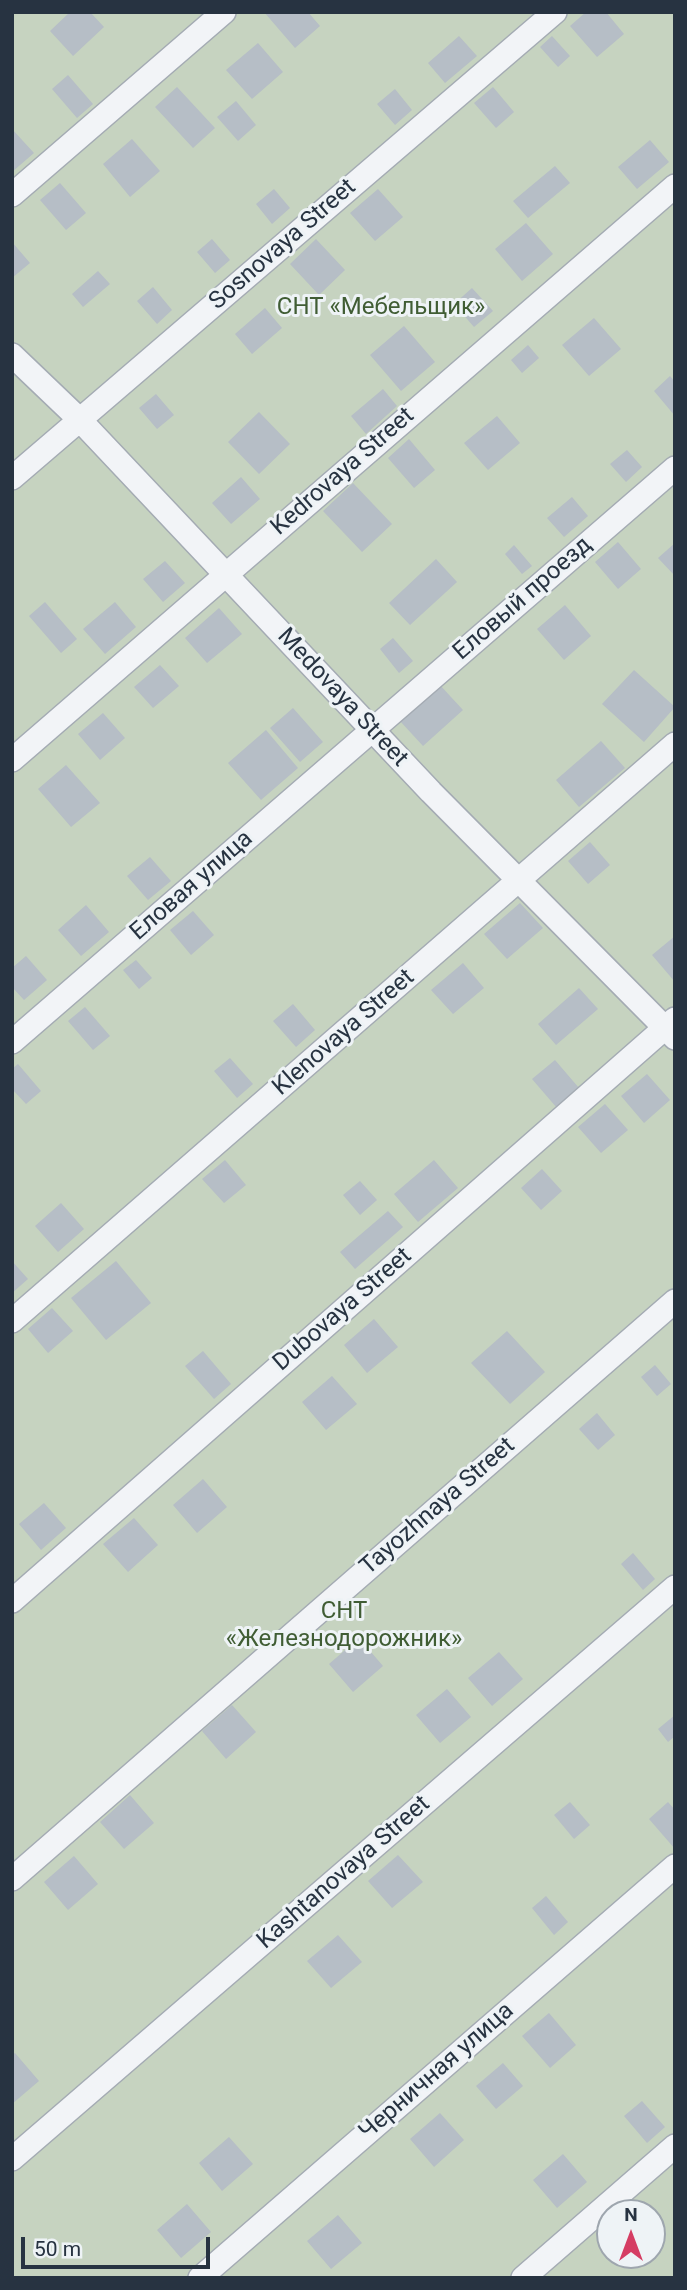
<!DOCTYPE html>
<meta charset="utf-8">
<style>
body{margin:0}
#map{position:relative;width:687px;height:2290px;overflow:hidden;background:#dfe4e9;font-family:Roboto,sans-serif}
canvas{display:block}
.frame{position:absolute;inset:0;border:14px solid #273341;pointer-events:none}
.north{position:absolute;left:596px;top:2199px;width:70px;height:70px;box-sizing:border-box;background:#eef3f6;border:2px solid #9ea6ae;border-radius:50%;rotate:0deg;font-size:19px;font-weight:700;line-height:28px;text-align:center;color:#273341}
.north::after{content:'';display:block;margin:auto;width:24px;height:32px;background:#d53d63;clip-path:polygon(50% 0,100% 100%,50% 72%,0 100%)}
.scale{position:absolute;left:21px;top:2237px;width:189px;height:32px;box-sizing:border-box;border:4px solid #273341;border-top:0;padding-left:9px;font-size:21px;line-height:24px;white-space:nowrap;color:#273341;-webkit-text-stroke:5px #eef3f6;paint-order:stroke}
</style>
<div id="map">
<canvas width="687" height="2290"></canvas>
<div class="frame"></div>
<div class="north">N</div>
<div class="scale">50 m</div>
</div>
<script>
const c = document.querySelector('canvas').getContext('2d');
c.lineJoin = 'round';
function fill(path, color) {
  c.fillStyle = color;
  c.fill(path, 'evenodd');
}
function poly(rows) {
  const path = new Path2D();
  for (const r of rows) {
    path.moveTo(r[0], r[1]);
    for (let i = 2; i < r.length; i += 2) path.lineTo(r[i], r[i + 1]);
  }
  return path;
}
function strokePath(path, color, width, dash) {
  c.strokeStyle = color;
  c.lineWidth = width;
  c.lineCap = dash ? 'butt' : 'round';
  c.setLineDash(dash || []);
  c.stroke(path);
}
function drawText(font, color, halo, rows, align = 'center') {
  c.font = font + ' Roboto,sans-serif';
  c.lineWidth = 6;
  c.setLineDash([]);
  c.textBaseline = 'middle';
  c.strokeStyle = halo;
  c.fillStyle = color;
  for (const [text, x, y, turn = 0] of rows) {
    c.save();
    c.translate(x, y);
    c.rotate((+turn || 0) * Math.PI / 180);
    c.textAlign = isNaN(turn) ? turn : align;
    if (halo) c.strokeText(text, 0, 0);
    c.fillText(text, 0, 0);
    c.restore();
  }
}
fill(poly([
 [12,12,675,12,675,2278,12,2278],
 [610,2213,652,2213,652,2255,610,2255]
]), '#c6d3c0');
fill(poly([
 [70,12,90,12,104,27,73,56,50,31],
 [264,12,308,12,320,26,295,48],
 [586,12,606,12,624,34,597,57,570,26],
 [459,36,477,56,445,83,428,63],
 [552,36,570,56,558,67,540,47],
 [258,43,283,72,252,99,226,70],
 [68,75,93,104,77,118,52,89],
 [177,87,215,128,193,148,155,107],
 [493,87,514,112,496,128,474,103],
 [395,89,412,110,395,125,377,104],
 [236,101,256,125,238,141,217,117],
 [12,129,34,153,12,172],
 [132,139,160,171,130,197,103,164],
 [650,140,669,162,637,189,618,167],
 [555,166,570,183,528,218,513,201],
 [60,183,86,213,66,230,40,200],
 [274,189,290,208,272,224,256,204],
 [378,189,403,217,375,241,350,213],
 [526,223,553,254,522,281,495,249],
 [212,239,230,260,215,273,197,252],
 [316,239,345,270,319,295,290,264],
 [12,242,30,263,12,278],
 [98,271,110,284,83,307,72,294],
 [153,287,172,310,157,324,137,301],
 [472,288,493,311,474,327,454,304],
 [265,308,282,328,252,354,235,334],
 [594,318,621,349,589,376,562,345],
 [404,326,435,362,401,391,370,355],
 [528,345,539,358,522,373,511,360],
 [670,376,675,382,675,416,654,391],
 [383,389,397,406,366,434,351,416],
 [156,394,174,415,157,429,139,408],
 [259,412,290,444,259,474,228,442],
 [497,416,520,443,488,470,464,443],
 [409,439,435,470,414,488,388,458],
 [627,450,642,467,626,482,610,464],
 [241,477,260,499,231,524,212,503],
 [353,483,392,524,362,552,323,511],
 [572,497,588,516,564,537,547,518],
 [618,542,641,569,618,589,595,562],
 [675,543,675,576,658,558],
 [514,545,532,566,522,574,505,554],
 [436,559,457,582,410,625,389,603],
 [165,561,185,583,163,602,143,579],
 [45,602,77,639,61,653,29,616],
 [115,602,136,627,105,654,83,629],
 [565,605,591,636,564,660,537,629],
 [219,608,242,634,207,663,185,638],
 [393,638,413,661,399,673,380,649],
 [160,665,179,686,153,708,134,687],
 [634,670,675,707,644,742,602,704],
 [439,684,463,710,423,746,400,721],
 [293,708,323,742,300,762,270,728],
 [103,713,125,738,100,760,78,734],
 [266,730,298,768,261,800,228,763],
 [601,741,625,768,579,807,556,780],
 [66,765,100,803,71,827,38,789],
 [590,842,610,865,588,884,568,861],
 [150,857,171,881,148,900,127,876],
 [520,903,543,928,507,959,484,934],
 [86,905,109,932,81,956,58,930],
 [193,911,214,935,191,955,170,930],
 [675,936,675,982,652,955],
 [26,956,47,980,24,1000,12,987,12,968],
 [136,960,152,978,139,989,123,970],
 [463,963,484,988,453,1014,431,990],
 [579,988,598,1009,556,1045,538,1024],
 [293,1004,315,1030,296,1047,273,1021],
 [85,1007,110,1036,93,1050,68,1021],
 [230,1058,253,1084,237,1098,214,1071],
 [555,1060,579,1088,557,1108,532,1079],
 [18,1064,41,1091,26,1104,12,1089,12,1069],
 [647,1074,670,1100,644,1123,621,1096],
 [605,1104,628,1130,601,1153,578,1127],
 [225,1160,246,1185,224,1203,202,1179],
 [434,1160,458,1188,418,1222,394,1194],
 [542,1169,562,1191,541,1210,521,1188],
 [360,1181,377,1200,360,1215,343,1195],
 [61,1203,84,1229,58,1252,35,1226],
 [388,1211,403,1227,355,1269,340,1252],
 [12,1261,28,1279,12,1293],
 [116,1261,151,1303,106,1340,71,1298],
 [52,1308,73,1331,48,1353,28,1329],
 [374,1319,398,1347,367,1373,344,1345],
 [507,1331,545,1372,510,1404,471,1363],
 [203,1351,231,1384,214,1399,185,1366],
 [655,1365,671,1384,657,1396,641,1377],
 [332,1376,357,1404,326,1430,302,1402],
 [597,1413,615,1435,598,1450,579,1429],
 [203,1479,227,1507,197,1533,173,1505],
 [44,1503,66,1528,41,1550,19,1524],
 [134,1518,158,1545,128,1572,103,1544],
 [633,1553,655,1579,643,1590,621,1564],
 [359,1638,383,1666,353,1692,329,1664],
 [499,1652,523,1679,492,1706,468,1678],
 [447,1689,471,1717,440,1743,416,1715],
 [232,1705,256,1732,226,1759,202,1731],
 [675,1715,675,1736,668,1742,658,1729],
 [130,1795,154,1823,124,1849,100,1822],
 [570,1802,590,1825,574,1839,554,1815],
 [668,1802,675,1810,675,1849,649,1819],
 [398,1855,423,1882,392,1908,368,1881],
 [74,1856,98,1884,68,1910,44,1882],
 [546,1896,568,1922,554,1935,532,1908],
 [338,1935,362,1962,331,1988,307,1961],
 [549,2013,576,2045,550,2068,522,2036],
 [15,2053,39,2081,12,2104,12,2055],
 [503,2063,523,2086,496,2109,476,2086],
 [642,2101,665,2127,647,2143,624,2116],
 [440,2113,464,2140,434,2167,410,2139],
 [229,2137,253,2164,222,2191,199,2163],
 [563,2154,587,2182,557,2208,533,2180],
 [187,2204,211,2232,181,2258,157,2230],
 [338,2215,362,2243,331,2269,307,2241],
 [652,2225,663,2238,652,2248]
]), '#b6bec6');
const street = poly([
 [12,195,224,12],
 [12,355,79,419,431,792,675,1038],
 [12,478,555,12],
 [12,760,675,186],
 [12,1042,675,468],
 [12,1321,675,744],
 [12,1601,675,1019],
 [12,1879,675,1301],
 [12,2159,675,1587],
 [200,2278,675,1866],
 [523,2278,675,2146]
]);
strokePath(street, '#a4abb3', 26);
strokePath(street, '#f2f4f7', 23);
drawText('24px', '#273341', '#eef3f6', [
 ["Sosnovaya Street",283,245,-41],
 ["Kedrovaya Street",343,472,-41],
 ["Еловый проезд",523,599,-41],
 ["Medovaya Street",342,698,47],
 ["Еловая улица",192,886,-41],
 ["Klenovaya Street",344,1033,-41],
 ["Dubovaya Street",343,1310,-41],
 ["Tayozhnaya Street",438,1507,-41],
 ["Kashtanovaya Street",344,1873,-41],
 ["Черничная улица",437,2072,-41]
]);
drawText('24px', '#405d34', '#eef3f6', [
 ["СНТ «Мебельщик»",381,308],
 ["СНТ",344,1612],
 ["«Железнодорожник»",344,1640]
]);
</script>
